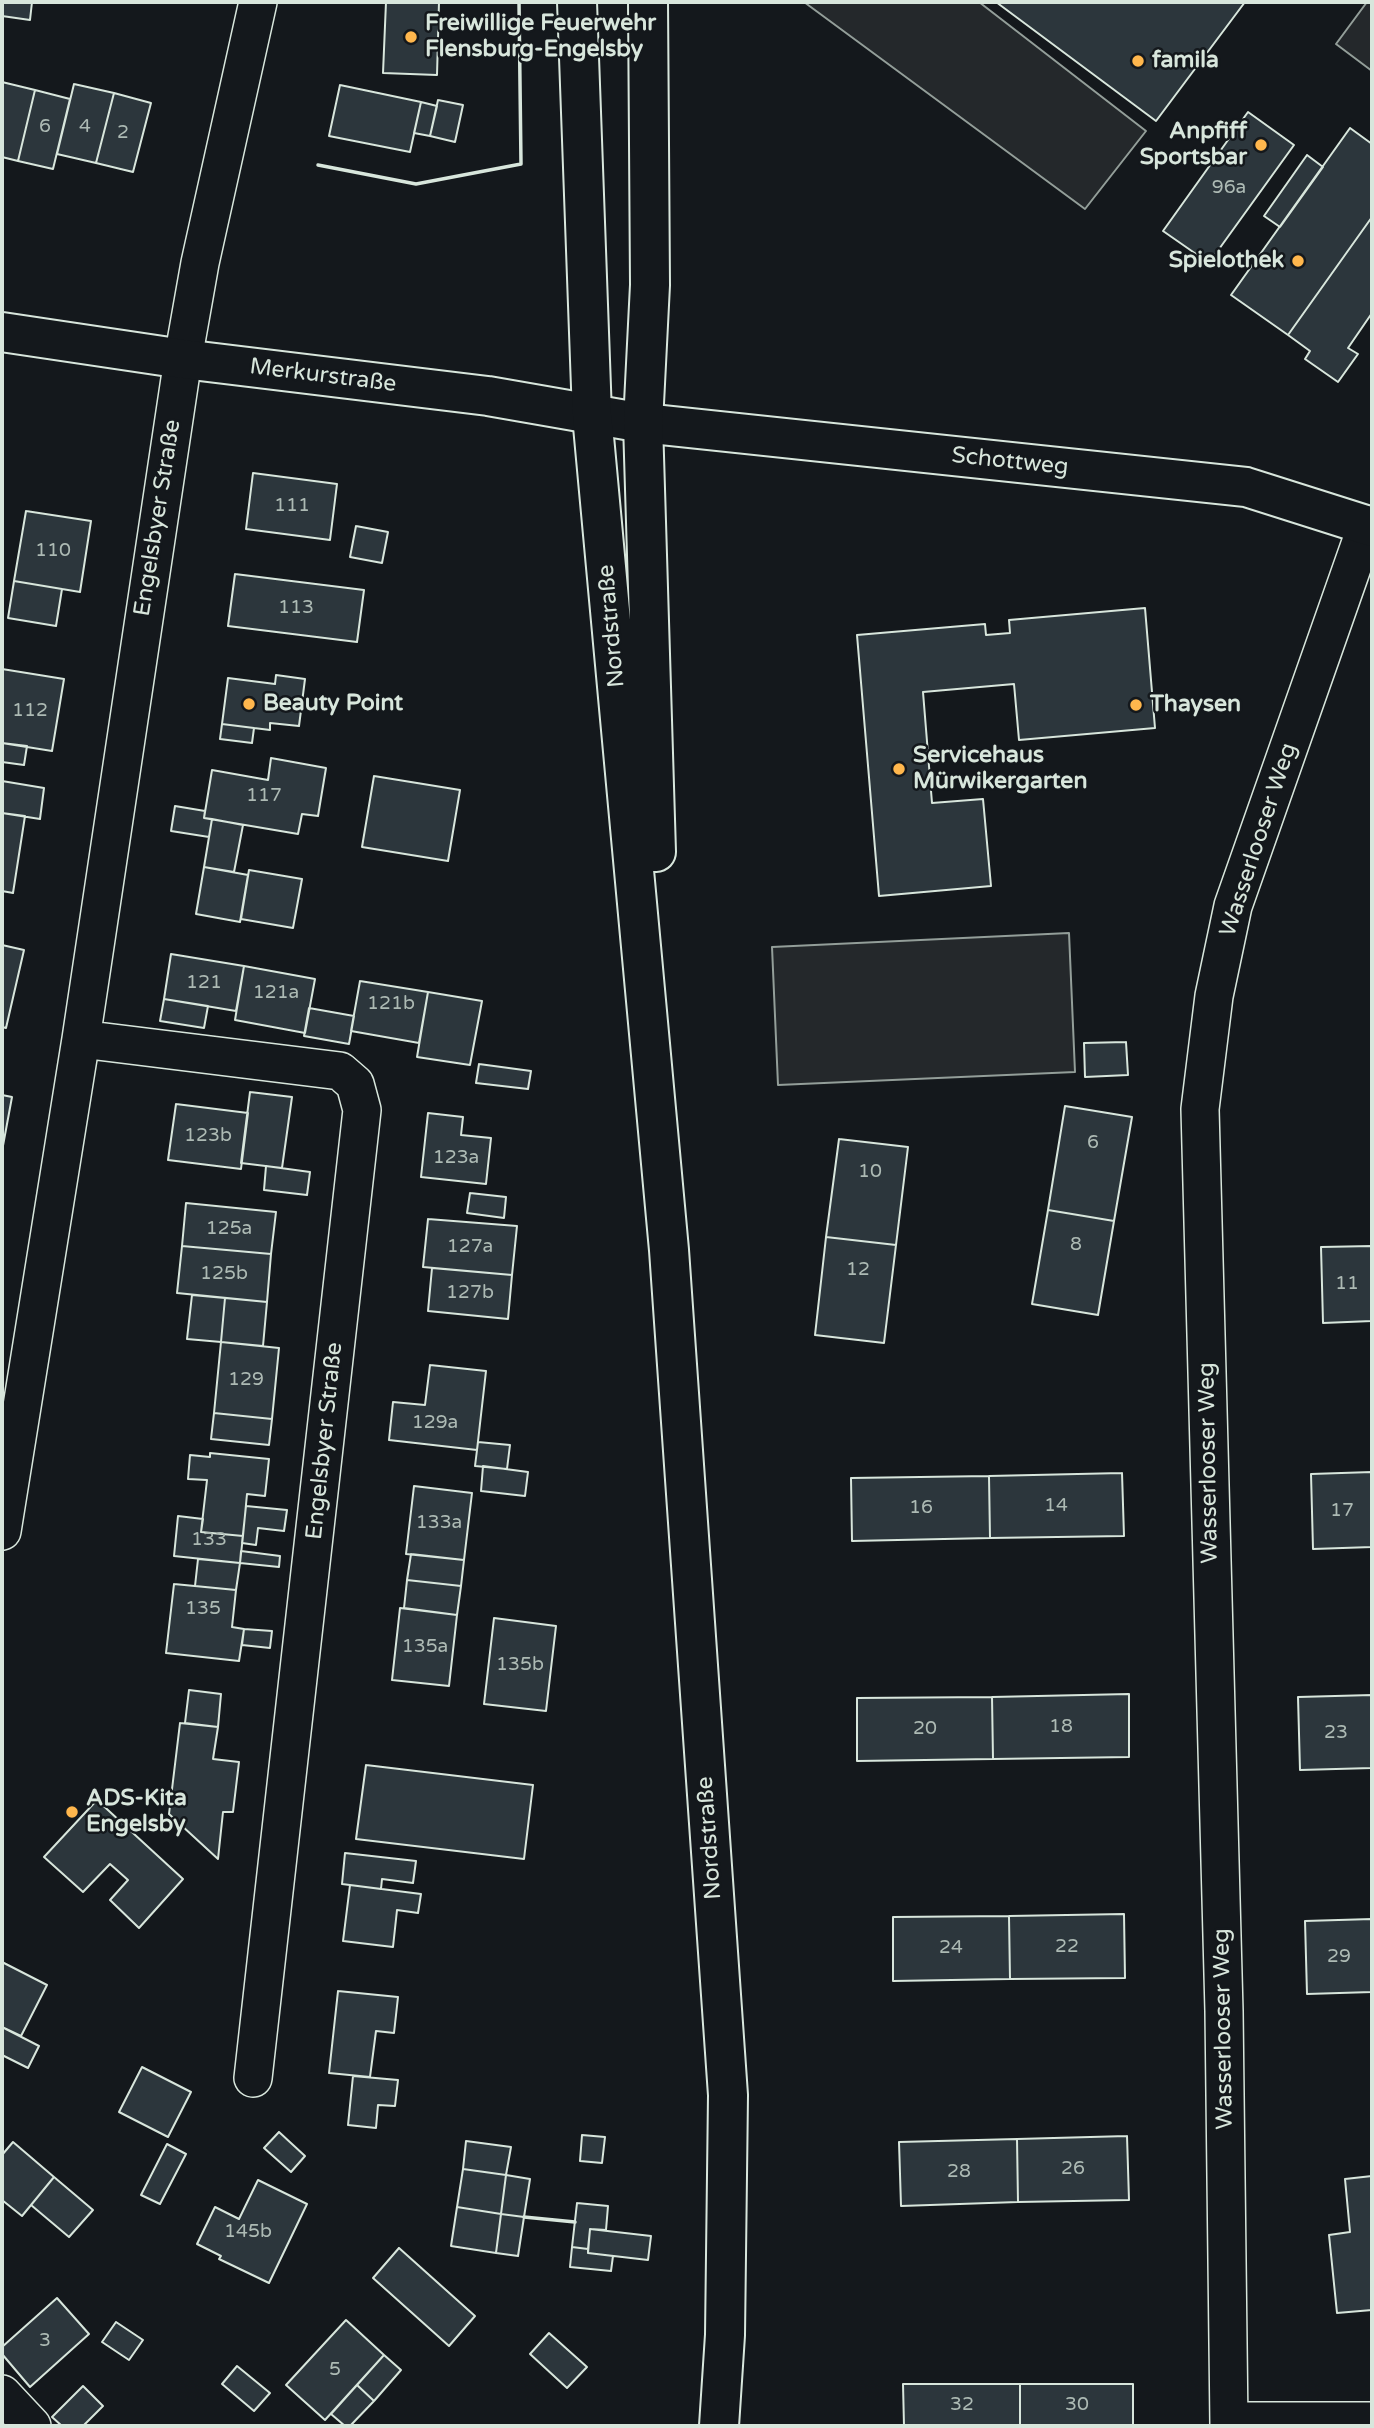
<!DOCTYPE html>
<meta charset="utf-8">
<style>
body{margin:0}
#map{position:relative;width:1374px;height:2428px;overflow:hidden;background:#14181c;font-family:"Varela Round",sans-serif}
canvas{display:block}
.frame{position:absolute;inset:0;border:4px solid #d8e6dc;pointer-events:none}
</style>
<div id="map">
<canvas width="1374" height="2428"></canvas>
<div class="frame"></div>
</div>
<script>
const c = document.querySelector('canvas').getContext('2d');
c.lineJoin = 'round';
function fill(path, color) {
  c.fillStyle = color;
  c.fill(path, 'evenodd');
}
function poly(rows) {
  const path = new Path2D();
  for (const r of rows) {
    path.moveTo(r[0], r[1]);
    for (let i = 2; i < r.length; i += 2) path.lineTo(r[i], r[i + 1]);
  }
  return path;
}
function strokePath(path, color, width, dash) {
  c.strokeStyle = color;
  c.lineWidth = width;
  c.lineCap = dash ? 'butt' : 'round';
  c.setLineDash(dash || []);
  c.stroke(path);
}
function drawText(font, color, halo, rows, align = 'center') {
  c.font = font + ' "Varela Round",sans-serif';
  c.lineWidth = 5;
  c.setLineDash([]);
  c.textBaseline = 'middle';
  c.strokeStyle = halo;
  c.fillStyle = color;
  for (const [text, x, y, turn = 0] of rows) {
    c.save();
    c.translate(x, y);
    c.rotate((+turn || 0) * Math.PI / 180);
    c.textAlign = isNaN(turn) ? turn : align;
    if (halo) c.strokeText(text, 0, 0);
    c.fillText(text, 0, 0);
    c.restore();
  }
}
const parking = poly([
 [804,2,979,2,1146,131,1085,209,804,2],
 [1367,2,1372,2,1372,71,1336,44,1367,2],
 [1069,933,1075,1072,778,1085,772,947,1069,933]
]);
fill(parking, '#24282b');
strokePath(parking, '#939e99', 2);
const building = poly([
 [2,2,32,2,30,20,2,16,2,2],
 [386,2,439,2,437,75,383,73,386,2],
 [996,2,1245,2,1156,121,996,2],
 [2,82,35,90,18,161,2,157,2,82],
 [74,84,114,93,96,163,57,154,74,84],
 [340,85,421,102,410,152,329,136,340,85],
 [35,90,70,99,53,169,18,161,35,90],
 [114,93,151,103,133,172,96,163,114,93],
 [438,100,463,105,455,142,430,136,438,100],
 [421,102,437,106,430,136,414,133,421,102],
 [1248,112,1294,145,1209,263,1163,231,1248,112],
 [1350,128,1372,144,1372,217,1288,335,1231,295,1350,128],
 [1307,155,1323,167,1280,227,1264,216,1307,155],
 [1372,217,1372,313,1348,348,1358,354,1338,382,1305,359,1310,351,1288,335,1372,217],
 [253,473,337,484,330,540,246,529,253,473],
 [26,511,91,521,80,592,14,581,26,511],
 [356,526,388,532,382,563,350,557,356,526],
 [235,574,364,590,357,642,228,626,235,574],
 [14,581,62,589,56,626,8,618,14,581],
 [1145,608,1155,728,1019,740,1014,684,923,692,932,803,983,799,991,886,879,896,857,635,985,624,986,635,1010,633,1009,620,1145,608],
 [2,669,64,679,52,751,2,743,2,669],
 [276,675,305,679,299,726,270,723,270,730,222,724,228,678,275,684,276,675],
 [222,724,254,728,252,743,220,739,222,724],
 [2,743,27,746,24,765,2,762,2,743],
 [271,758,326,768,318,816,302,814,298,834,204,818,212,770,268,780,271,758],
 [374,776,460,790,448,861,362,847,374,776],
 [2,781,44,788,40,819,2,813,2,781],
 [175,806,205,811,204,818,212,819,209,837,171,831,175,806],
 [2,813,25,816,13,893,2,891,2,813],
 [212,819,243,825,234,872,204,867,212,819],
 [204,867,248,875,240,922,196,914,204,867],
 [249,870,302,879,293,928,241,919,249,870],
 [2,945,24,950,6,1028,2,1027,2,945],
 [171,954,244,966,236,1011,164,999,171,954],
 [244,966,315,979,305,1033,235,1020,244,966],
 [360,981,428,992,419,1043,351,1031,360,981],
 [428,992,482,1001,470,1065,417,1057,428,992],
 [164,999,208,1006,204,1028,160,1021,164,999],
 [309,1008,354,1016,349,1044,304,1036,309,1008],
 [1126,1042,1128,1075,1085,1077,1084,1043,1126,1042],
 [479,1064,531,1071,528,1089,476,1083,479,1064],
 [250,1092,292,1097,282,1168,241,1163,250,1092],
 [2,1095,12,1097,2,1151,2,1095],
 [176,1104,248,1113,241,1169,168,1160,176,1104],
 [1065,1106,1132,1117,1114,1221,1048,1210,1065,1106],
 [428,1113,463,1117,461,1135,491,1138,486,1184,421,1177,428,1113],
 [839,1139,908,1147,896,1245,826,1237,839,1139],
 [266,1166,310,1172,307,1195,264,1190,266,1166],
 [470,1193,506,1197,504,1218,467,1213,470,1193],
 [186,1203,276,1212,271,1254,182,1246,186,1203],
 [1048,1210,1114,1221,1098,1315,1032,1304,1048,1210],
 [428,1219,517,1226,512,1275,423,1267,428,1219],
 [826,1237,896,1245,884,1343,815,1335,826,1237],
 [182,1246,271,1254,267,1302,177,1293,182,1246],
 [1372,1246,1372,1321,1323,1323,1321,1247,1372,1246],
 [432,1268,512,1275,508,1319,428,1311,432,1268],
 [192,1295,225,1298,221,1342,187,1339,192,1295],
 [225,1298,267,1302,263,1346,221,1342,225,1298],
 [221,1342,279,1348,272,1419,214,1413,221,1342],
 [430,1365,486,1371,477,1450,389,1440,393,1402,425,1405,430,1365],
 [214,1413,272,1419,269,1445,211,1439,214,1413],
 [478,1442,510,1445,507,1469,475,1466,478,1442],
 [210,1453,269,1459,265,1496,247,1494,243,1536,201,1532,207,1480,188,1479,190,1455,210,1457,210,1453],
 [483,1466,528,1472,525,1496,481,1491,483,1466],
 [1372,1472,1372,1547,1313,1549,1311,1474,1372,1472],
 [1122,1473,1124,1536,990,1538,989,1476,1122,1473],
 [989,1476,990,1538,852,1541,851,1478,989,1476],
 [414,1486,472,1493,464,1560,406,1554,414,1486],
 [246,1506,287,1510,284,1531,258,1528,256,1545,242,1543,246,1506],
 [178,1516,203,1519,201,1532,243,1536,240,1563,174,1556,178,1516],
 [241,1551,280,1556,279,1567,240,1563,241,1551],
 [411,1554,464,1560,461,1586,407,1580,411,1554],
 [198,1559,240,1563,236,1590,195,1586,198,1559],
 [407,1580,461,1586,457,1615,404,1608,407,1580],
 [174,1584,236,1590,232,1627,244,1629,239,1661,166,1653,174,1584],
 [400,1608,457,1615,449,1686,392,1680,400,1608],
 [494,1618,556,1626,546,1711,484,1704,494,1618],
 [244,1629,272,1631,270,1648,242,1645,244,1629],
 [189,1690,221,1694,218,1727,185,1723,189,1690],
 [1129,1694,1129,1757,993,1759,992,1697,1129,1694],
 [1372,1695,1372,1768,1300,1770,1298,1697,1372,1695],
 [992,1697,993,1759,857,1761,857,1698,992,1697],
 [180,1723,218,1727,213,1759,239,1762,233,1812,223,1812,218,1859,169,1814,180,1723],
 [366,1765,533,1785,524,1859,356,1839,366,1765],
 [97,1800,183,1879,139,1928,110,1900,128,1880,110,1864,83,1892,44,1857,97,1800],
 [345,1853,416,1861,413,1883,382,1879,381,1889,342,1884,345,1853],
 [350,1885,421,1894,418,1913,397,1910,393,1947,343,1941,350,1885],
 [1124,1914,1125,1978,1010,1979,1009,1916,1124,1914],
 [1009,1916,1010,1979,893,1981,893,1917,1009,1916],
 [1372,1919,1372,1992,1307,1994,1305,1921,1372,1919],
 [2,1962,47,1985,21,2036,2,2027,2,1962],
 [338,1991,398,1997,394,2033,376,2031,370,2077,329,2073,338,1991],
 [2,2027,39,2046,28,2068,2,2055,2,2027],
 [142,2067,191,2092,168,2137,119,2112,142,2067],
 [353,2076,398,2080,395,2106,378,2105,376,2128,348,2125,353,2076],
 [279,2132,305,2156,291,2172,264,2148,279,2132],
 [582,2135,605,2137,602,2163,580,2161,582,2135],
 [1127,2136,1129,2200,1018,2202,1017,2139,1127,2136],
 [1017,2139,1018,2202,901,2206,899,2142,1017,2139],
 [466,2141,511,2147,506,2175,463,2169,466,2141],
 [13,2142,54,2177,22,2216,2,2200,2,2155,13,2142],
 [167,2144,186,2154,160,2204,141,2195,167,2144],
 [463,2169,506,2175,501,2214,457,2207,463,2169],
 [506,2175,530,2179,524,2217,501,2214,506,2175],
 [1372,2176,1372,2310,1337,2313,1329,2235,1350,2232,1345,2179,1372,2176],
 [54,2177,93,2210,69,2237,31,2205,54,2177],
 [258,2180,307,2204,269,2283,219,2259,221,2256,197,2244,215,2207,239,2219,258,2180],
 [577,2203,608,2206,606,2230,590,2229,588,2249,572,2247,577,2203],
 [457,2207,501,2214,496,2253,451,2246,457,2207],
 [501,2214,524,2217,518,2256,496,2253,501,2214],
 [590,2229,651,2236,648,2260,588,2253,590,2229],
 [572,2247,588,2249,588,2253,613,2256,611,2271,570,2267,572,2247],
 [399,2248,475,2316,449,2346,373,2278,399,2248],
 [57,2298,89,2334,30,2387,2,2354,2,2347,57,2298],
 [346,2320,384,2355,325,2420,286,2385,346,2320],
 [116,2322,143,2340,129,2360,102,2342,116,2322],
 [549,2333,587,2367,567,2388,530,2354,549,2333],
 [384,2355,401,2370,374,2401,357,2385,384,2355],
 [237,2366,270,2393,254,2411,222,2384,237,2366],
 [903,2384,1020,2384,1020,2426,904,2426,903,2384],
 [1020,2384,1133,2384,1133,2426,1020,2426,1020,2384],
 [357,2385,374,2401,350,2426,345,2426,331,2414,357,2385],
 [83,2386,103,2406,83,2426,62,2426,52,2417,83,2386]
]);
fill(building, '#2c363c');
strokePath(building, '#d8e6dc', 2);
const street = poly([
 [81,1039,340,1071,355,1084,362,1110,253,2078],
 [2,1531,81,1039,183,359,200,263,258,2],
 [2,2394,32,2426],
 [1229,2421,1372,2421],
 [1229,2426,1224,2011,1200,1109,1214,996,1233,906,1367,525]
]);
const secondary = poly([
 [2,332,183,359,488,396,643,423,1246,487,1372,527]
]);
const primary = poly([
 [577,2,592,415,669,1250,728,2095,725,2335,719,2426],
 [648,2,650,285,643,423,656,852]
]);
strokePath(street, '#d8e6dc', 40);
strokePath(secondary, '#d8e6dc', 42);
strokePath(primary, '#d8e6dc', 42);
strokePath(street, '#14181c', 37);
strokePath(secondary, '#14181c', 38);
strokePath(primary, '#14181c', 38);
strokePath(poly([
 [318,165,416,184,521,164,519,2],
 [524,2217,575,2222]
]), '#d8e6dc', 3.5);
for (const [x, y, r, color] of [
 [411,37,7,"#ffb74d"],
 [1138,61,7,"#ffb74d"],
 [1261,145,7,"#ffb74d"],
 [1298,261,7,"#ffb74d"],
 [249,704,7,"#ffb74d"],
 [1136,705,7,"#ffb74d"],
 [899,769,7,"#ffb74d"],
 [72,1812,7,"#ffb74d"]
]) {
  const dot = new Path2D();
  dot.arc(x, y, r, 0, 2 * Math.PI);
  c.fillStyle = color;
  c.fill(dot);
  strokePath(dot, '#14181c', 2.5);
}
drawText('19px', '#adbab4', null, [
 ["6",45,127],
 ["4",85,127],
 ["2",123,133],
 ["96a",1229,188],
 ["111",292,506],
 ["110",53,551],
 ["113",296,608],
 ["112",30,711],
 ["117",264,796],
 ["121",204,983],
 ["121a",276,993],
 ["121b",391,1004],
 ["123b",208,1136],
 ["6",1093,1143],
 ["123a",456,1158],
 ["10",870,1172],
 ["125a",229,1229],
 ["8",1076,1245],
 ["127a",470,1247],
 ["12",858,1270],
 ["125b",224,1274],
 ["11",1347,1284],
 ["127b",470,1293],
 ["129",246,1380],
 ["129a",435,1423],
 ["14",1056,1506],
 ["16",921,1508],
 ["17",1342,1511],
 ["133a",439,1523],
 ["133",209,1540],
 ["135",203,1609],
 ["135a",425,1647],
 ["135b",520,1665],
 ["18",1061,1727],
 ["20",925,1729],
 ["23",1336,1733],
 ["22",1067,1947],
 ["24",951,1948],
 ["29",1339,1957],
 ["26",1073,2169],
 ["28",959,2172],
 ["145b",248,2232],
 ["3",45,2341],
 ["5",335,2370],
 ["32",962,2405],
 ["30",1077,2405]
]);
drawText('bold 23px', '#d8e6dc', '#14181c', [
 ["Freiwillige Feuerwehr",425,24],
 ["Flensburg-Engelsby",425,50],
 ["famila",1152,61],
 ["Anpfiff",1247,132,"right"],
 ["Sportsbar",1247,158,"right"],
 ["Spielothek",1284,261,"right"],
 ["Beauty Point",263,704],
 ["Thaysen",1150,705],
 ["Servicehaus",913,756],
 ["Mürwikergarten",913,782],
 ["ADS-Kita",86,1799],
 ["Engelsby",86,1825]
], 'left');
drawText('23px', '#d8e6dc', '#14181c', [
 ["Merkurstraße",323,376,7],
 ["Schottweg",1010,462,6],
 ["Engelsbyer Straße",158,518,-81],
 ["Nordstraße",612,626,-95],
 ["Wasserlooser Weg",1259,840,-72],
 ["Engelsbyer Straße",325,1441,-84],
 ["Wasserlooser Weg",1209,1463,-91],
 ["Nordstraße",710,1838,-94],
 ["Wasserlooser Weg",1224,2029,-91]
]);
</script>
